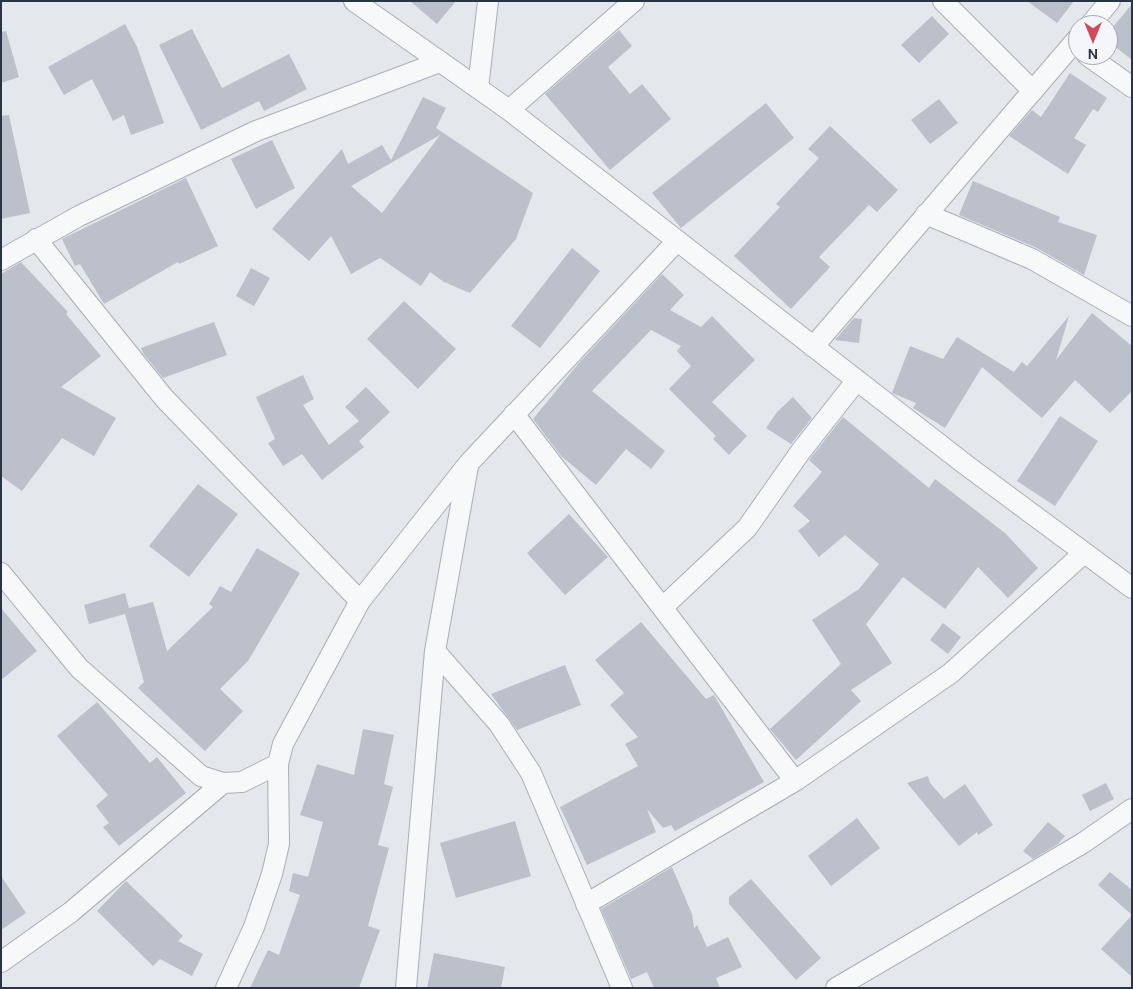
<!DOCTYPE html>
<style>
body{margin:0}
#map{position:relative;width:1133px;height:989px;overflow:hidden;background:#e4e7ec;font-family:"DM Sans",sans-serif}
canvas{display:block}
.frame{position:absolute;inset:0;border:2px solid #2b3445;pointer-events:none}
.north{position:absolute;left:1068px;top:15px;width:50px;height:50px;box-sizing:border-box;background:#f4f6f9;border:1px solid #a4a8b1;border-radius:50%;rotate:180deg;font-size:14px;font-weight:700;line-height:20px;text-align:center;color:#2b3445}
.north::after{content:'';display:block;margin:auto;width:18px;height:22px;background:#d1495b;clip-path:polygon(50% 0,100% 100%,50% 72%,0 100%)}
</style>
<div id="map">
<canvas width="1133" height="989"></canvas>
<div class="frame"></div>
<div class="north">N</div>
</div>
<script>
const c = document.querySelector('canvas').getContext('2d');
c.lineJoin = 'round';
function fill(path, color) {
  c.fillStyle = color;
  c.fill(path, 'evenodd');
}
function poly(rows) {
  const path = new Path2D();
  for (const r of rows) {
    path.moveTo(r[0], r[1]);
    for (let i = 2; i < r.length; i += 2) path.lineTo(r[i], r[i + 1]);
  }
  return path;
}
function strokePath(path, color, width, dash) {
  c.strokeStyle = color;
  c.lineWidth = width;
  c.lineCap = dash ? 'butt' : 'round';
  c.setLineDash(dash || []);
  c.stroke(path);
}
fill(poly([
 [410,1,456,1,437,24],
 [1027,1,1074,1,1057,23],
 [1132,4,1132,60,1108,41,1108,33],
 [932,16,949,34,919,63,901,45],
 [125,24,137,47,164,123,131,135,124,115,113,121,92,79,64,95,48,67],
 [192,29,222,88,289,54,307,89,264,111,259,101,201,130,159,45],
 [619,30,632,46,608,67,630,94,642,84,671,119,610,170,545,94],
 [6,31,19,77,1,83,1,32],
 [1070,73,1107,98,1098,112,1093,109,1074,138,1086,145,1068,174,1009,136,1032,110,1041,117],
 [423,97,446,108,436,128,533,193,516,239,470,293,444,282,430,272,421,286,380,258,351,274,331,236,309,261,272,229,342,149,348,164,382,145,391,160],
 [440,135,382,213,351,186,389,164],
 [939,99,958,123,930,144,911,120],
 [766,103,794,138,681,228,652,193],
 [9,115,30,213,1,219,1,116],
 [830,126,898,190,877,212,869,205,819,257,830,267,791,309,734,256,780,207,776,204,819,158,808,149],
 [272,140,295,188,256,209,231,159],
 [186,178,218,246,179,264,178,262,104,304,80,264,75,266,62,239],
 [973,181,1060,217,1058,222,1097,235,1084,275,1037,248,959,215],
 [572,248,600,271,540,348,511,326],
 [21,262,68,312,66,314,101,356,61,387,116,418,94,456,62,438,22,491,1,476,1,274],
 [251,268,270,278,254,306,236,296],
 [662,274,684,295,670,310,701,327,712,316,755,360,712,402,747,436,729,455,713,439,716,436,669,389,691,366,677,351,681,346,651,330,592,391,665,451,651,469,626,449,596,485,561,456,533,419,578,364],
 [404,301,456,349,418,389,367,339],
 [1092,313,1132,346,1132,391,1110,413,1075,380,1042,418,982,367,945,428,913,408,916,403,892,393,910,346,943,359,957,337,1014,372,1022,362,1027,366,1069,316,1056,360],
 [854,318,862,319,859,343,835,340],
 [214,322,227,355,163,378,143,353,141,348],
 [303,375,314,399,303,405,329,445,359,421,345,407,366,387,390,412,359,441,364,447,322,480,302,454,283,466,268,443,275,439,256,397],
 [793,397,812,418,791,444,766,428,777,412],
 [1060,416,1098,441,1055,506,1017,481],
 [843,417,929,488,935,479,1005,533,1038,568,1008,598,978,567,945,609,903,577,866,624,892,663,851,690,861,701,796,760,770,729,841,664,812,620,859,589,879,564,845,535,819,557,798,531,810,521,793,506,822,472,809,460],
 [198,484,238,514,189,577,149,546],
 [569,514,608,557,565,595,527,553],
 [257,548,300,573,248,661,220,689,243,711,205,751,138,688,144,682,125,614,89,624,84,605,125,593,129,608,153,602,167,651,213,607,209,604,220,586,231,592],
 [1,608,37,651,1,680],
 [641,622,706,699,714,695,764,782,675,831,671,825,663,828,647,809,656,832,587,865,560,807,638,766,625,744,638,737,610,705,624,693,595,660],
 [943,623,961,637,948,654,930,640],
 [565,665,581,705,517,730,491,694],
 [97,702,150,763,157,757,186,793,119,846,103,827,109,823,96,806,108,795,57,736],
 [363,729,394,735,384,784,393,787,378,845,389,848,368,926,380,930,359,988,250,988,268,950,279,955,300,895,289,891,293,873,308,877,323,822,300,815,317,764,354,775],
 [928,776,930,783,944,799,965,784,993,825,978,835,977,832,959,846,907,783],
 [1106,783,1114,799,1090,811,1082,795],
 [857,818,880,848,831,886,808,856],
 [515,821,531,876,456,898,440,843],
 [1048,822,1065,836,1058,844,1033,859,1023,851],
 [672,867,692,914,694,928,697,925,707,947,728,937,742,967,716,978,720,988,654,988,647,972,631,979,601,909],
 [1110,872,1132,890,1132,977,1101,949,1132,915,1098,885],
 [1,876,26,913,1,930],
 [751,879,821,958,796,980,729,904,729,897],
 [126,881,183,936,178,941,203,954,192,976,160,959,153,966,97,911],
 [434,953,505,967,501,988,427,988]
]), '#bbc0ca');
const minor = poly([
 [354,1,509,110,966,465,1132,588],
 [943,1,1033,91],
 [1090,25,1110,1],
 [1087,55,1132,87],
 [478,88,488,1],
 [509,110,634,1],
 [926,214,1032,259,1132,316],
 [36,239,164,398,360,601],
 [1,260,79,216,256,131,440,62],
 [813,347,1078,38],
 [514,414,795,781],
 [1,573,79,668,201,776,223,783,242,782,278,764],
 [663,607,747,528,801,451,857,380],
 [435,651,499,724,531,773,622,988],
 [586,904,795,781,951,673,1084,553],
 [1,962,71,912,223,783],
 [226,988,254,927,272,874,279,844,278,764,283,744,360,601,469,463,677,241],
 [406,988,435,651,468,466],
 [836,988,1083,843,1132,809]
]);
strokePath(minor, '#a9aeb7', 22);
strokePath(minor, '#f7f8fa', 20);
</script>
